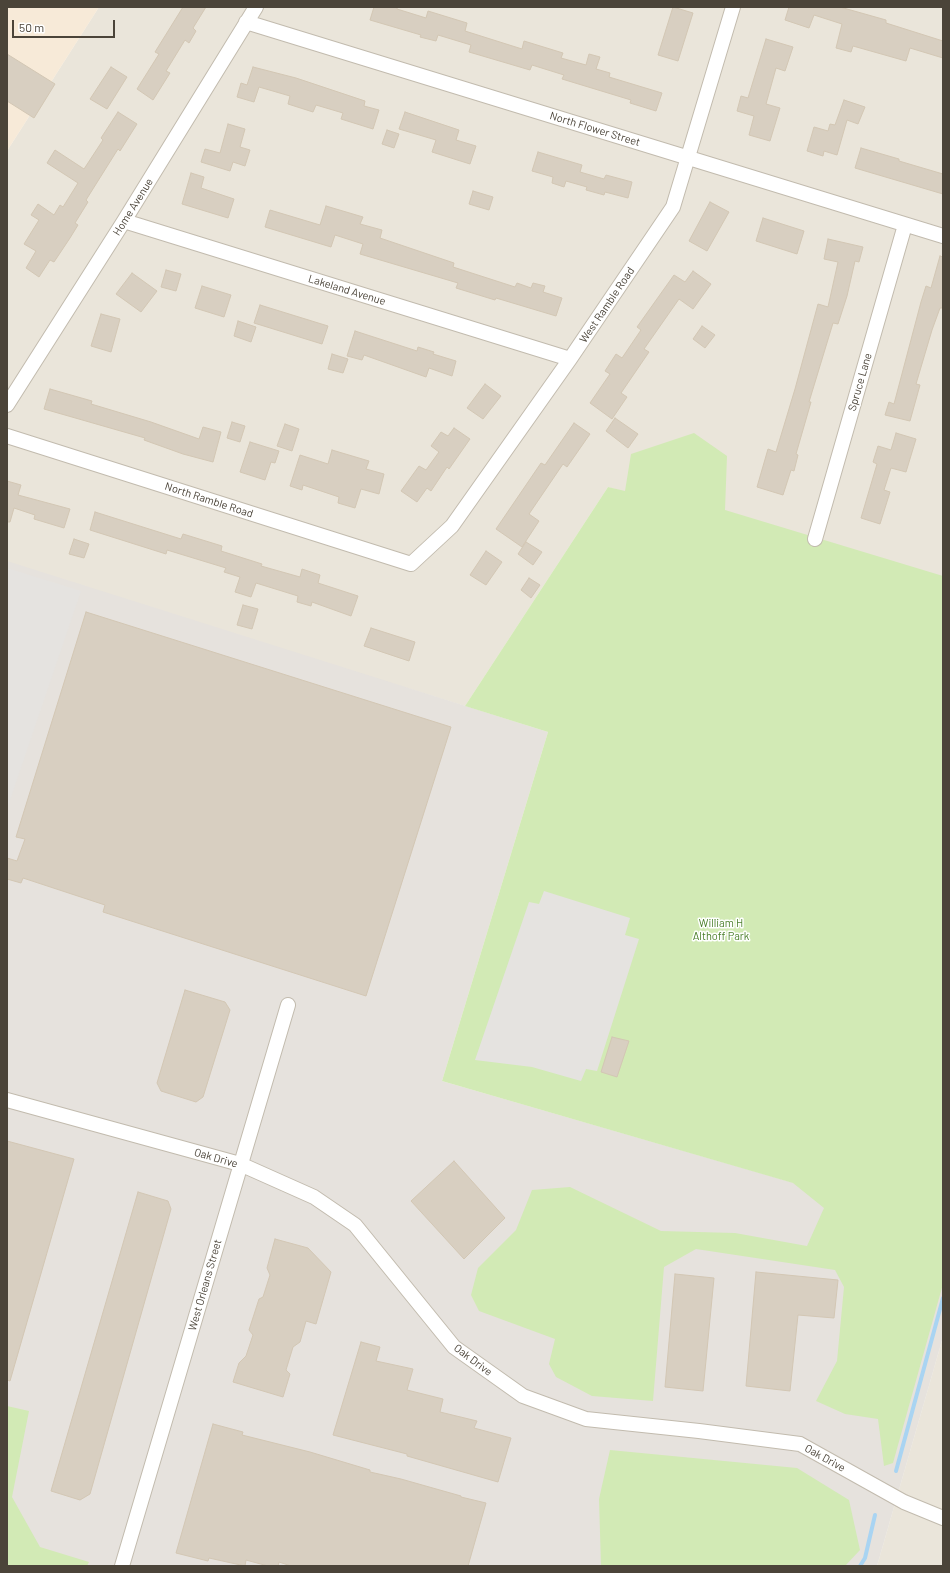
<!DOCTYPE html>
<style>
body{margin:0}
#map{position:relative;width:950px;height:1573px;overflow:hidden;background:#f6f3ec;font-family:Barlow,sans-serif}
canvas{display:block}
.frame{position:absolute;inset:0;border:8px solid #4b4439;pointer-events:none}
.scale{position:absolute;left:12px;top:20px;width:103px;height:18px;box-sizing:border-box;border:2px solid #4b4439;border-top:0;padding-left:5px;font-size:12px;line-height:14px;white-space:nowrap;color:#4b4439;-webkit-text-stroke:3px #fff;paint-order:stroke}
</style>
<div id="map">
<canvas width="950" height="1573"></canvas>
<div class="frame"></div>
<div class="scale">50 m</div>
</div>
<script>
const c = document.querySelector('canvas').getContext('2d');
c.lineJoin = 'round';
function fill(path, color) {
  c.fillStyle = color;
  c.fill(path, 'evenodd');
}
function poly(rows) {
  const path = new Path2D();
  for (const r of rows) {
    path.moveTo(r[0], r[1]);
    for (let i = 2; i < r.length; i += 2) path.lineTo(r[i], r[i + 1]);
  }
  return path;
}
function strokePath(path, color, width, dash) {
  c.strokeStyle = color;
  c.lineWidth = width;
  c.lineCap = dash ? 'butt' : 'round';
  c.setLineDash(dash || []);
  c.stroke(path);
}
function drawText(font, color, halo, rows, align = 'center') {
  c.font = font + ' Barlow,sans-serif';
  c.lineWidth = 3;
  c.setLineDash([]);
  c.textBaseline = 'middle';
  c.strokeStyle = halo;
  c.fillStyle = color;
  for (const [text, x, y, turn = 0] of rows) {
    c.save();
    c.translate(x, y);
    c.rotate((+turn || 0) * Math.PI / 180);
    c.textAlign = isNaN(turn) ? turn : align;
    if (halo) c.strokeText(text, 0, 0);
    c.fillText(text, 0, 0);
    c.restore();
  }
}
fill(poly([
 [99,7,943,7,943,586,608,487,465,706,7,564,7,151],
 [943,1337,943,1566,877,1566]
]), '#eae5da');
fill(poly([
 [7,7,99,7,7,151]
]), '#f7ead8');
fill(poly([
 [7,561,548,732,442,1081,943,1226,943,1337,877,1566,7,1566]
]), '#e6e2dd');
fill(poly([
 [694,433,727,456,725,510,943,576,943,1284,893,1463,884,1466,878,1419,845,1414,816,1401,837,1361,844,1287,835,1270,696,1249,664,1267,653,1401,592,1396,556,1377,549,1364,555,1339,479,1311,471,1295,478,1268,516,1230,532,1190,570,1187,661,1231,735,1233,807,1246,824,1208,793,1183,442,1081,548,732,465,706,608,487,625,491,631,454],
 [7,1406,29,1411,12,1497,40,1547,89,1562,87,1566,7,1566],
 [610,1450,797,1468,849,1500,860,1550,845,1566,601,1566,599,1499]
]), '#d2eab5');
fill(poly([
 [7,568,81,591,7,809],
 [544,891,630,918,625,935,639,939,597,1071,586,1069,581,1081,532,1067,475,1060,529,902,539,904]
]), '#e5e3e0');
strokePath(poly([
 [896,1471,943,1298],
 [860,1566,865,1558,875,1515]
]), '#a9d4f2', 4);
const building = poly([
 [183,7,206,7,193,28,196,31,189,43,185,40,166,71,170,73,153,100,137,89,159,54,155,52,183,7],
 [374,7,397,7,397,9,426,18,428,11,467,23,465,31,522,49,524,41,563,53,561,58,586,65,589,54,600,57,596,69,610,73,609,77,662,93,656,111,630,103,631,100,562,79,564,75,532,65,530,70,469,52,471,45,438,35,436,41,420,37,421,35,370,20,374,7],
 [673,7,693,13,678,61,658,55,673,7],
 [789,7,840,7,886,20,886,23,943,41,943,58,910,48,906,61,853,46,851,52,836,48,842,24,814,15,809,28,785,20,789,7],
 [766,39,793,47,785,71,776,68,766,104,780,108,770,141,749,135,754,116,737,111,741,96,748,98,766,39],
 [7,54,55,84,34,118,7,101,7,54],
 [111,67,127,77,107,109,90,99,111,67],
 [253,67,296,78,365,101,364,106,379,110,373,129,341,119,343,113,316,105,313,112,288,104,290,96,259,87,254,102,237,97,241,83,247,85,253,67],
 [844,100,865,107,858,124,847,120,837,155,824,151,823,156,807,151,814,127,828,131,830,124,835,125,844,100],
 [118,112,137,124,120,151,118,149,86,200,88,202,75,223,78,225,70,238,54,262,50,260,39,277,26,268,36,251,24,244,39,220,31,215,38,204,54,215,60,205,63,207,78,183,47,163,55,150,84,169,103,140,101,138,118,112],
 [405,112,459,130,456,140,476,146,470,164,432,152,436,140,399,129,405,112],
 [228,124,245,129,240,147,250,150,245,166,233,162,230,171,201,162,205,149,220,153,228,124],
 [387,130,399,134,394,148,382,144,387,130],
 [861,148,899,159,899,161,943,174,943,194,855,168,861,148],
 [538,152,582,165,580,172,604,179,606,175,632,182,628,198,605,192,604,195,586,190,587,187,566,181,564,187,552,183,553,177,532,171,538,152],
 [191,173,204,177,201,188,234,199,228,218,182,204,191,173],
 [473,191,493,197,489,210,469,204,473,191],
 [710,202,729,212,707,251,689,241,710,202],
 [326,206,363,217,360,224,382,230,380,238,454,263,453,267,515,287,517,283,531,288,533,283,545,286,543,292,562,298,556,316,496,298,495,300,456,288,458,283,360,254,363,244,335,235,331,247,265,227,270,210,320,225,326,206],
 [763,218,804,231,797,254,756,241,763,218],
 [828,239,863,247,859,262,855,261,847,296,838,324,833,323,809,402,811,402,796,454,798,455,794,471,791,470,783,495,757,487,768,449,776,452,795,389,818,304,828,307,838,262,824,259,828,239],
 [940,256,943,257,943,308,940,308,932,330,916,384,920,385,910,421,885,415,889,402,894,404,921,302,926,286,931,288,940,256],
 [166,270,181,274,176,291,161,287,166,270],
 [693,271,711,284,693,309,679,299,644,349,649,352,621,393,627,397,612,419,590,403,610,374,605,371,616,354,622,358,641,330,637,327,674,275,685,282,693,271],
 [132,273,157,291,141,312,116,294,132,273],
 [202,286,231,295,224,317,195,308,202,286],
 [260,305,328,326,322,344,254,323,260,305],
 [101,314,120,319,111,352,91,346,101,314],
 [238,321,256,327,251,342,234,336,238,321],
 [702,326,715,335,705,348,693,339,702,326],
 [355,331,417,351,418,347,434,352,433,354,456,361,452,376,429,368,426,377,364,355,362,360,347,356,355,331],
 [332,354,348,359,343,373,328,369,332,354],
 [485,384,501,396,483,419,467,408,485,384],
 [50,389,92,401,91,404,151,422,199,439,203,427,221,432,213,462,183,454,144,440,145,438,44,409,50,389],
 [615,418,638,434,628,448,606,431,615,418],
 [232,422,245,426,240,442,227,438,232,422],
 [574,423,590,434,567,467,563,464,529,514,539,521,522,547,496,529,541,463,545,465,574,423],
 [285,424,299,429,292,451,277,446,285,424],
 [454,428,470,439,449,469,447,467,431,491,427,488,417,502,401,491,419,466,426,470,439,452,431,446,441,432,448,436,454,428],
 [896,433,916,439,906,472,891,468,884,490,890,492,880,524,861,518,877,464,873,462,878,446,891,450,896,433],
 [250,442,279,451,275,463,271,462,265,480,240,472,250,442],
 [332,450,369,461,366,469,384,474,379,494,361,489,355,508,338,503,339,497,303,485,302,490,290,486,300,455,328,464,332,450],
 [7,481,21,485,18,495,70,509,64,528,34,519,35,515,14,508,10,522,7,522,7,481],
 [95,512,181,539,183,534,222,546,221,551,262,564,261,566,300,577,302,569,320,575,318,583,358,596,351,616,312,602,311,606,297,602,298,596,256,583,251,597,235,592,240,577,224,572,226,568,167,550,166,554,90,530,95,512],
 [74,539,89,544,84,558,69,554,74,539],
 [526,542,542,552,533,565,518,554,526,542],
 [486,551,502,562,486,585,470,575,486,551],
 [529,578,540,585,531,598,521,590,529,578],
 [243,605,258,609,252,629,237,625,243,605],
 [86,612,451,727,366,996,103,912,105,905,23,878,21,883,7,879,7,858,17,861,25,839,16,837,86,612],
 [371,628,415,642,409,661,364,646,371,628],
 [185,990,225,1002,230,1010,203,1097,196,1102,161,1091,157,1083,185,990],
 [612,1037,629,1041,617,1077,601,1072,612,1037],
 [7,1141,74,1159,10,1381,7,1380,7,1141],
 [454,1161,505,1218,464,1259,411,1201,454,1161],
 [138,1192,168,1201,171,1209,90,1494,80,1500,51,1491,138,1192],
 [275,1239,308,1248,331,1272,316,1324,306,1321,300,1342,293,1347,286,1370,290,1374,283,1397,233,1382,239,1363,246,1356,253,1335,249,1330,259,1299,263,1297,270,1275,267,1268,275,1239],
 [756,1272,838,1280,834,1318,798,1315,790,1391,746,1386,756,1272],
 [675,1274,714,1278,703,1391,665,1387,675,1274],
 [361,1342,380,1347,376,1361,413,1369,407,1390,443,1399,440,1412,477,1421,474,1428,511,1438,498,1482,407,1456,407,1454,333,1435,361,1342],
 [213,1424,243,1432,242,1435,310,1452,370,1470,370,1472,401,1479,461,1496,461,1497,486,1503,468,1566,291,1566,279,1562,278,1566,268,1566,246,1560,245,1566,209,1558,208,1561,176,1553,213,1424]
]);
fill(building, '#d8cfc1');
strokePath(building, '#d3c7b4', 1);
const minor = poly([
 [246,22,943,236],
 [124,221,570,359],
 [7,405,124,221,256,7],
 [7,436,411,564,452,526,570,359,673,207,733,7],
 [815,539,905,225],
 [7,1100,240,1164,314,1197,355,1225,454,1347,523,1396,586,1419,699,1431,800,1444,904,1502,943,1518],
 [122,1566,288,1005]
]);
strokePath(minor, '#c2bbae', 16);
strokePath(minor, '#fff', 14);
drawText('11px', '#4b4439', '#fff', [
 ["North Flower Street",595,129,17],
 ["Home Avenue",133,207,-58],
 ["Lakeland Avenue",347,290,17],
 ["West Ramble Road",607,305,-56],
 ["Spruce Lane",860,382,-74],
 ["North Ramble Road",209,500,18],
 ["Oak Drive",216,1158,16],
 ["West Orleans Street",205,1285,-74],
 ["Oak Drive",473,1360,37],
 ["Oak Drive",825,1458,29]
]);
drawText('11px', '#4a7f2a', '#fff', [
 ["William H",721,923],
 ["Althoff Park",721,936]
]);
</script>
